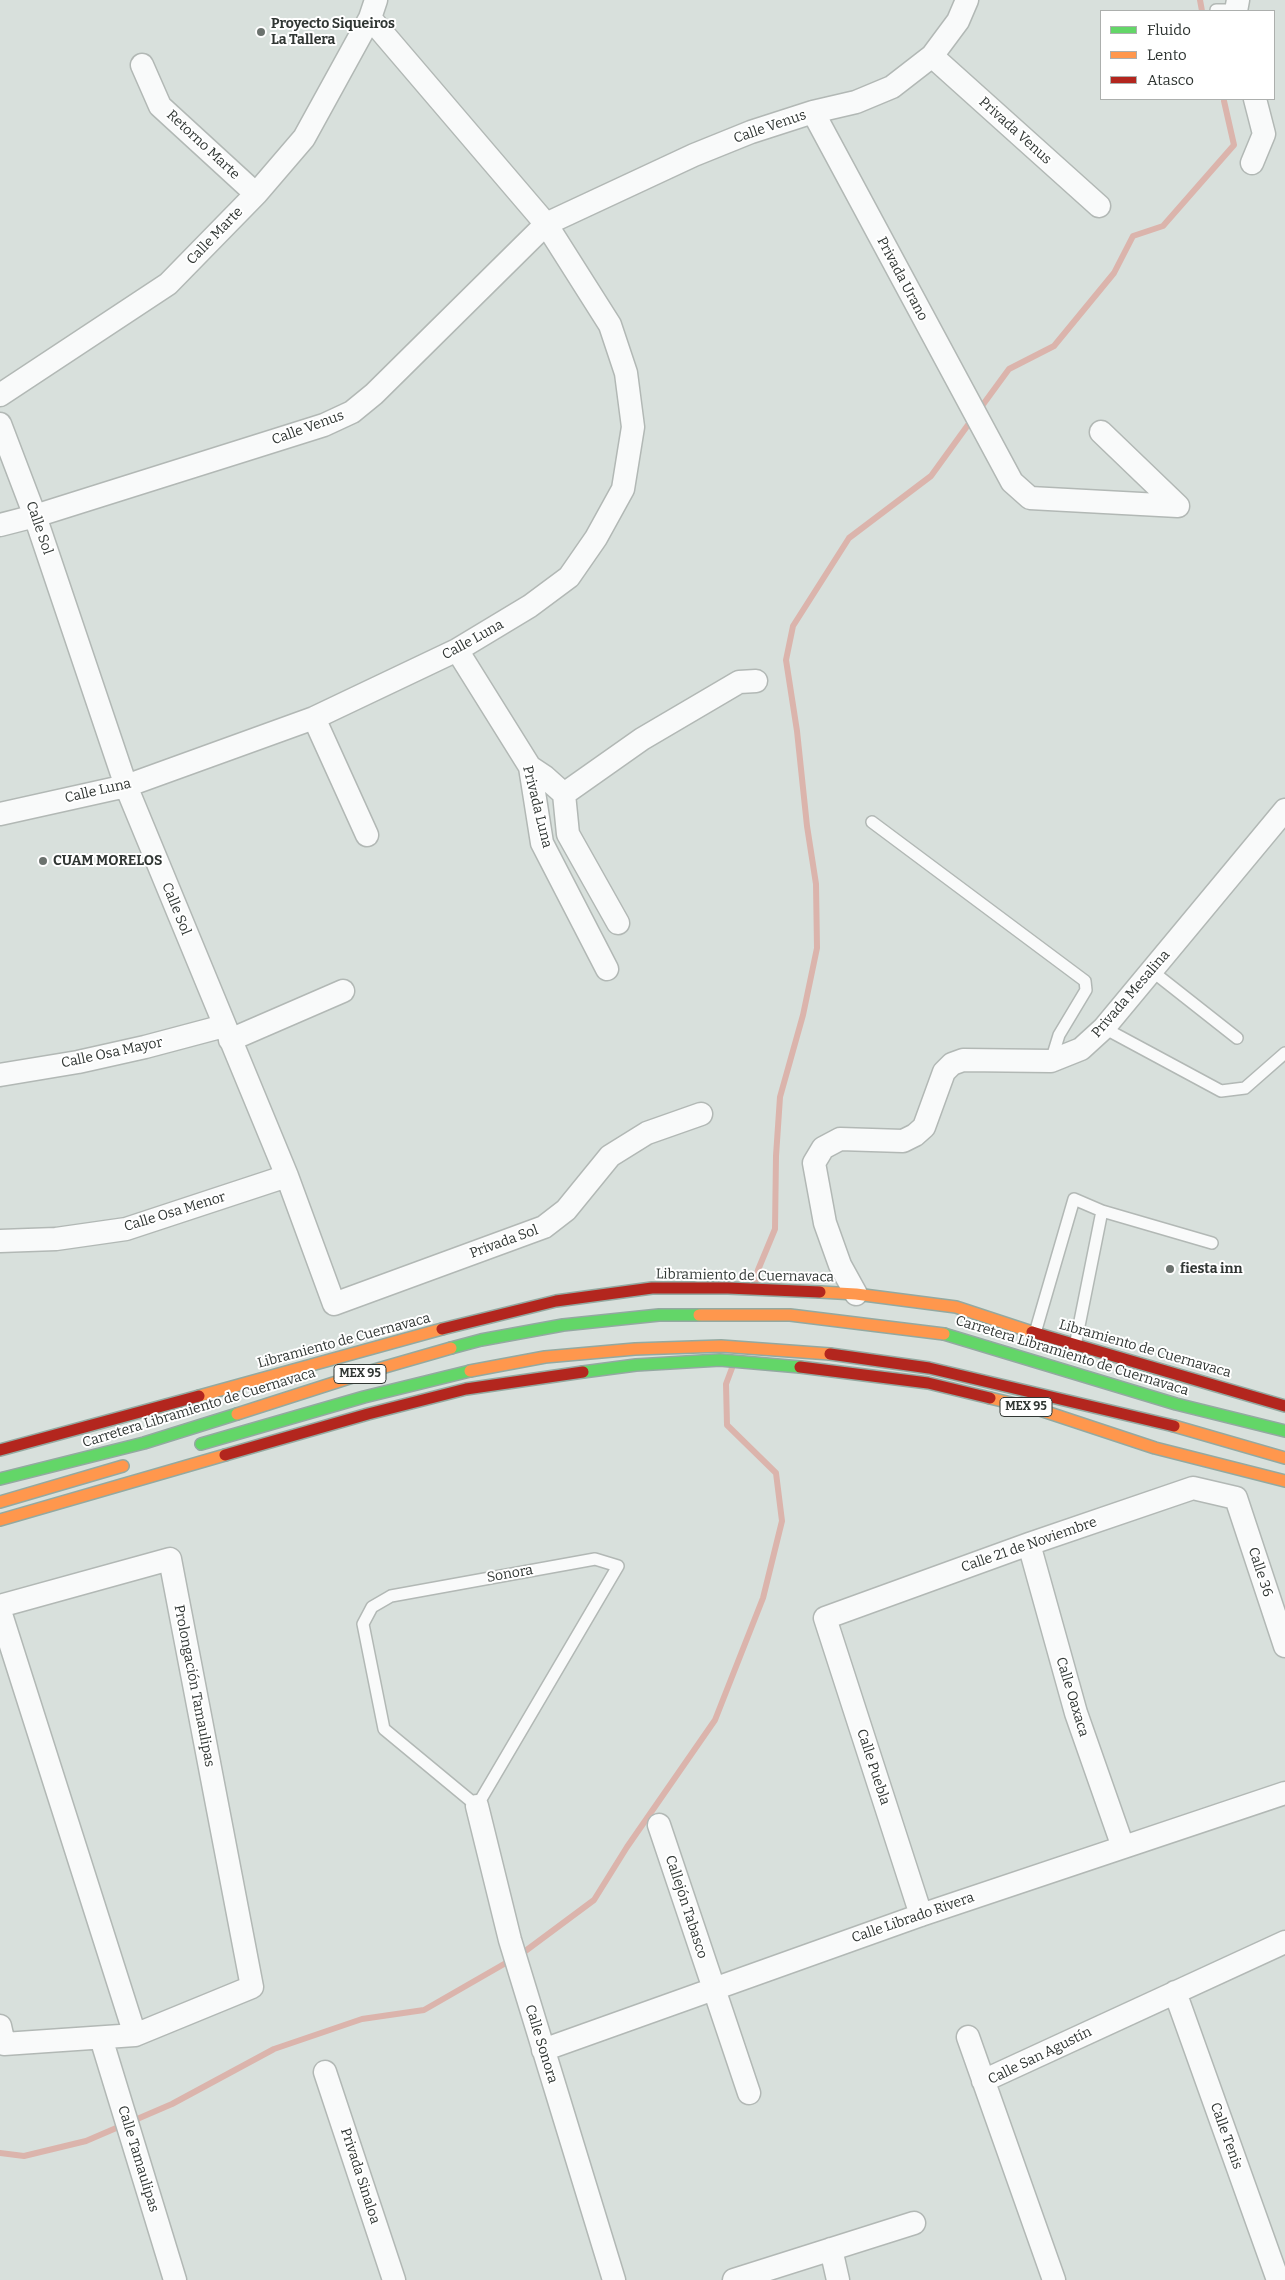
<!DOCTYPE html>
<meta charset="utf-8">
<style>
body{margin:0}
#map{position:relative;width:1285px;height:2280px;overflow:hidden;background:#d8e0dc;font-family:Bitter,serif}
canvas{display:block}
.legend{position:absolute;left:1100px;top:10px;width:175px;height:90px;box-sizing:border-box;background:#fff;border:1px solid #acafad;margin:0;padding:6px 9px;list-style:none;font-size:15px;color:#303633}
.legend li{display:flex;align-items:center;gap:10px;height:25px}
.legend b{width:25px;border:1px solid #acafad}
</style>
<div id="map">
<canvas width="1285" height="2280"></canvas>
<ul class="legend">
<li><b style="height:6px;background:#63d668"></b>Fluido</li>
<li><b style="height:6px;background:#ff974d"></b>Lento</li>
<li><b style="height:6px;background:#b3261e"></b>Atasco</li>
</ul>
</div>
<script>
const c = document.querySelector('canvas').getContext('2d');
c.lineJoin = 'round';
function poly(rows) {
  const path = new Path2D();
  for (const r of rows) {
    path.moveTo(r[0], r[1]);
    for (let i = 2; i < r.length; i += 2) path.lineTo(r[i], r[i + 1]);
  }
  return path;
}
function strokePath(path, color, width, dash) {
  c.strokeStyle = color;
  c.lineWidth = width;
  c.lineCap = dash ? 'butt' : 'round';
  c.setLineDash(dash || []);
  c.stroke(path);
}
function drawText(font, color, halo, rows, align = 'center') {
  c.font = font + ' Bitter,serif';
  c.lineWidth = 4;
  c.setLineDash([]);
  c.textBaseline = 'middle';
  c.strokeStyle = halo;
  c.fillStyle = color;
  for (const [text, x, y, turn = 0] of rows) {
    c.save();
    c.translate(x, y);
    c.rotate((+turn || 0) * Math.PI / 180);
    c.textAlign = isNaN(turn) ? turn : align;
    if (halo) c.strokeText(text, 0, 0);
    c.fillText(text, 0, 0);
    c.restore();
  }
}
strokePath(poly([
 [1200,0,1202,11],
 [979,410,1009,369,1054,346,1114,273,1133,236,1163,226,1234,145,1224,101],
 [755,1284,758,1270,775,1229,776,1156,780,1097,803,1015,817,948,816,884,807,826,797,731,786,660,793,626,849,538,931,476,973,418],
 [520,1955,594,1900,627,1847,715,1720,763,1598,782,1521,776,1473,727,1425,726,1384,732,1368],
 [0,2153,24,2156,86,2141,172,2104,274,2049,362,2019,424,2010,511,1960]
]), '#dbb4ac', 6);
const lane = poly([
 [1216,10,1236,10],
 [872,822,1085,981,1086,990,1059,1035,1051,1061],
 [1152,971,1237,1038],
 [1104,1028,1221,1091,1245,1088,1285,1053],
 [1102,1211,1212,1243],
 [1035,1333,1074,1199,1102,1211,1075,1346],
 [595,1559,618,1566,477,1806,384,1729,363,1624,372,1607,391,1596,595,1559]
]);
const street = poly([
 [1236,11,1238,0],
 [932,56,1099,206],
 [142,65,160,106,256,194],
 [813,112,1012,482,1030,498,1178,506,1101,432],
 [1252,163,1264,134,1255,99],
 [0,395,168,284,256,194,304,138,370,18,376,0],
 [0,424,35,516,126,786,287,1176,334,1304,544,1227,566,1210,610,1156,647,1133,701,1114],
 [0,525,35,516,324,425,352,412,374,394,546,224,694,155,751,132,813,112,856,102,892,87,932,56,958,21,967,0],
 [457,650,530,767,542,843,607,969],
 [314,718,367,835],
 [530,767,545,777,564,794,642,739,739,682,756,681],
 [564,794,568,834,618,923],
 [0,814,126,786,314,718,457,650,530,606,569,577,596,538,623,489,633,427,626,373,610,325,546,224,370,18],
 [230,1040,343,991],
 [0,1075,78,1062,145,1047,224,1026],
 [0,1241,56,1239,126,1229,287,1176],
 [856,1294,840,1265,825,1223,814,1163,823,1148,840,1139,903,1141,915,1135,924,1127,944,1072,952,1064,963,1060,1051,1061,1081,1049,1104,1028,1285,810],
 [1029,1544,1076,1713,1123,1847],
 [0,1606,170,1559,252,1987,135,2035,4,2044,0,2026],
 [0,1611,135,2035],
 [477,1806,510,1940,614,2280],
 [659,1825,749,2093],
 [921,1915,825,1618,1029,1544,1193,1488,1236,1498,1285,1646],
 [1175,1992,1278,2280],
 [968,2037,1054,2280],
 [101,2038,175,2280],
 [543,2050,921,1915,1285,1793],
 [325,2072,394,2280],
 [983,2081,1285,1942],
 [831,2249,838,2280],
 [734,2280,914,2223]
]);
const fast = poly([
 [944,1334,1176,1404,1285,1431],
 [451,1348,481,1340,563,1325,659,1315,699,1315],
 [583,1372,636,1365,720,1360,800,1367],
 [201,1444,364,1397,470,1371],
 [0,1479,144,1443,237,1414]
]);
const slow = poly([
 [820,1292,856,1294,956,1307,1032,1332],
 [699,1315,790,1315,944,1334],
 [470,1371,545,1357,635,1349,721,1346,830,1354],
 [199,1396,442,1329],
 [990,1398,1040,1410,1155,1448,1285,1481],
 [237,1414,371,1371,451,1348],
 [1174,1426,1285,1458],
 [0,1502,123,1466],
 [0,1520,225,1455]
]);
const jam = poly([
 [442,1329,556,1301,652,1288,728,1288,820,1292],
 [1032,1332,1285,1406],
 [830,1354,929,1368,1174,1426],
 [800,1367,928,1383,990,1398],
 [0,1450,199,1396],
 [225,1455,368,1414,466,1389,583,1372]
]);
strokePath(lane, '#b2b8b5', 14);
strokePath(street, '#b2b8b5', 25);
strokePath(fast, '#93a9a1', 14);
strokePath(slow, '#93a9a1', 14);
strokePath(jam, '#93a9a1', 14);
strokePath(lane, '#f9fafa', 11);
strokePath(street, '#f9fafa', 22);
strokePath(fast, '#63d668', 11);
strokePath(slow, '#ff974d', 11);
strokePath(jam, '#b3261e', 11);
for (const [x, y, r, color] of [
 [261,32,5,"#6b726e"],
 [43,861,5,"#6b726e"],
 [1170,1269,5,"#6b726e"]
]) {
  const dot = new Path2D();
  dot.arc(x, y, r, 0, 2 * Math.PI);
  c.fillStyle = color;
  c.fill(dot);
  strokePath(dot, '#fff', 2);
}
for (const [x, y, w] of [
 [360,1374,52],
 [1026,1407,52]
]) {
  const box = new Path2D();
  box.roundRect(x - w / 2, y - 9.5, w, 19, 4);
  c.fillStyle = '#fff';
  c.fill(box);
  strokePath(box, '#303633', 1);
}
drawText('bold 12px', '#303633', null, [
 ["MEX 95",360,1374],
 ["MEX 95",1026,1407]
]);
drawText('bold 14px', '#303633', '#fff', [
 ["Proyecto Siqueiros",271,24],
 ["La Tallera",271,40],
 ["CUAM MORELOS",53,861],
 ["fiesta inn",1180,1269]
], 'left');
drawText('14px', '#303633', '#fff', [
 ["Calle Venus",770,127,-19],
 ["Privada Venus",1015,131,42],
 ["Retorno Marte",203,145,43],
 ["Calle Marte",215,236,-46],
 ["Privada Urano",902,279,62],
 ["Calle Venus",308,428,-20],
 ["Calle Sol",39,528,71],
 ["Calle Luna",473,640,-29],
 ["Calle Luna",98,791,-13],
 ["Privada Luna",537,807,76],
 ["Calle Sol",176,909,68],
 ["Privada Mesalina",1131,994,-49],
 ["Calle Osa Mayor",112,1053,-12],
 ["Calle Osa Menor",175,1212,-17],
 ["Privada Sol",504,1242,-20],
 ["Libramiento de Cuernavaca",745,1276,1],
 ["Libramiento de Cuernavaca",344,1341,-15],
 ["Libramiento de Cuernavaca",1145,1349,16],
 ["Carretera Libramiento de Cuernavaca",1072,1356,17],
 ["Carretera Libramiento de Cuernavaca",199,1408,-17],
 ["Calle 21 de Noviembre",1029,1545,-19],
 ["Calle 36",1260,1572,72],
 ["Sonora",510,1574,-10],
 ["Prolongación Tamaulipas",194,1686,79],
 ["Calle Oaxaca",1072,1697,73],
 ["Calle Puebla",873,1767,72],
 ["Callejón Tabasco",686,1907,72],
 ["Calle Librado Rivera",913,1918,-19],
 ["Calle Sonora",541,2044,73],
 ["Calle San Agustín",1040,2056,-26],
 ["Calle Tenis",1226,2136,70],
 ["Calle Tamaulipas",138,2159,73],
 ["Privada Sinaloa",360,2176,72]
]);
</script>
